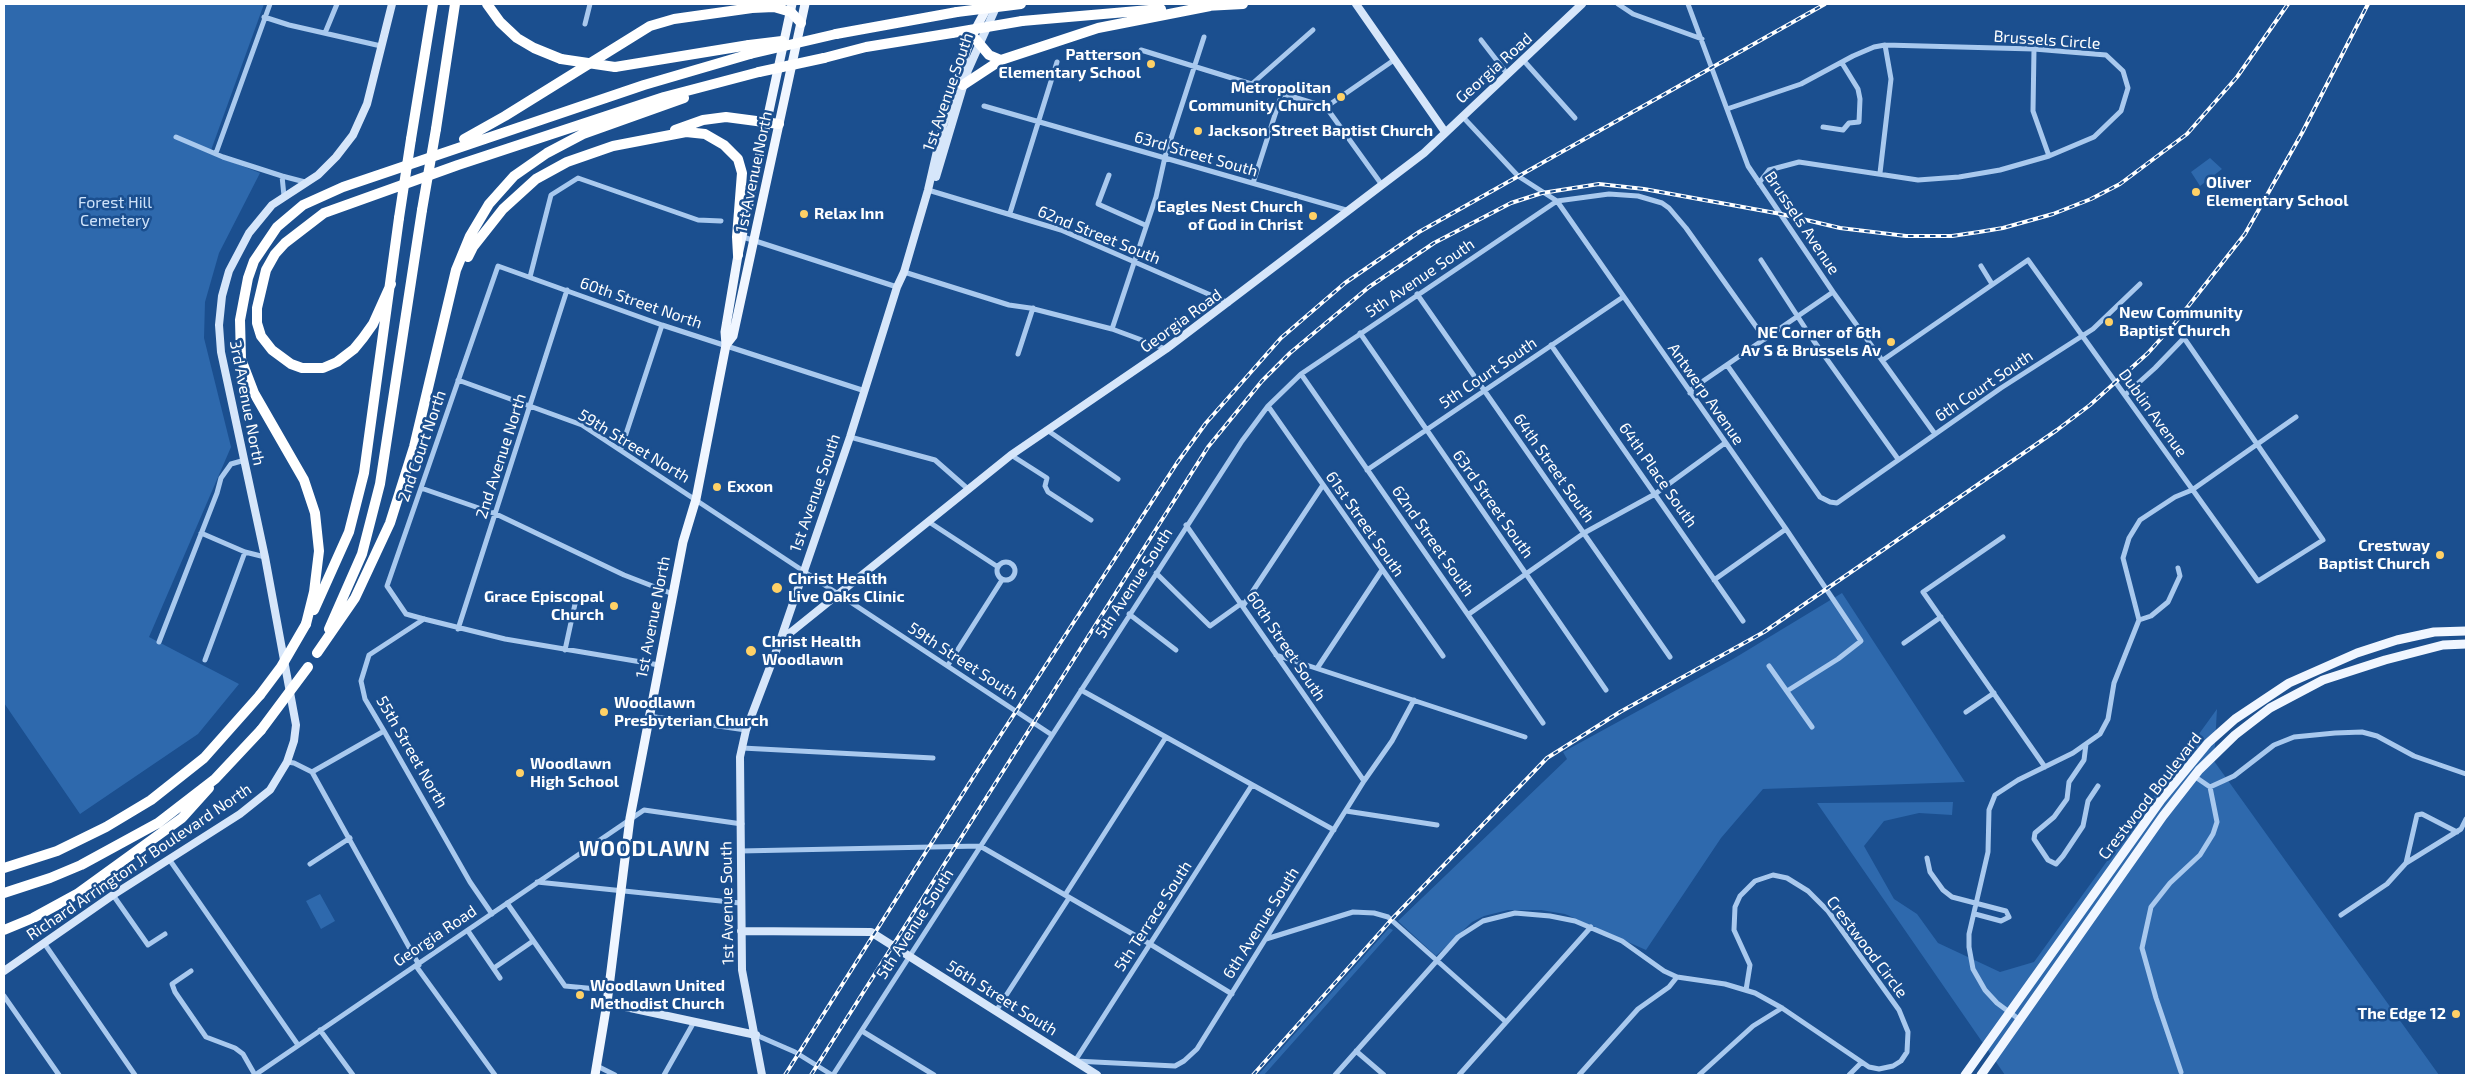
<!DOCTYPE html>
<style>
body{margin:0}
#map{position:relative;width:2470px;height:1079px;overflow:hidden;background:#1b4f8f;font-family:"Exo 2",sans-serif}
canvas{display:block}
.frame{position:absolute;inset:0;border:5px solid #fff;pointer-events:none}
</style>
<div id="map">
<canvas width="2470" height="1079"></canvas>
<div class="frame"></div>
</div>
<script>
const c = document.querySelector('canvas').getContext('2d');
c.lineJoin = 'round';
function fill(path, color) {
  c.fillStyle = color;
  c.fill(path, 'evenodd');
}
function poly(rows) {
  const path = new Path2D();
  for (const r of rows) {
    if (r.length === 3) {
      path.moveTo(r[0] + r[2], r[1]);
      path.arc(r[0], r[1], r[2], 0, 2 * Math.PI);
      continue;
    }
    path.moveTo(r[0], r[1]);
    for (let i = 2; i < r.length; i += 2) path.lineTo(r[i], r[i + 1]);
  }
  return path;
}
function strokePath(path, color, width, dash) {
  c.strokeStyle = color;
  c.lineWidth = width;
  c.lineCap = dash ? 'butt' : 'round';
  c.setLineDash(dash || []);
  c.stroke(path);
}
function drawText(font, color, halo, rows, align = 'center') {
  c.font = font + ' "Exo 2",sans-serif';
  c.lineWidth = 5;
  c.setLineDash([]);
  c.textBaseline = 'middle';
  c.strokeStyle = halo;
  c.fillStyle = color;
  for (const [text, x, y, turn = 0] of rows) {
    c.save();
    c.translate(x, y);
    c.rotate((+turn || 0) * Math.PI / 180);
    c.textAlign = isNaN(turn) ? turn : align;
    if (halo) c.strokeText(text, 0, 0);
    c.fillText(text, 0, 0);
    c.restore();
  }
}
fill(poly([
 [4,4,264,4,210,153,260,173,219,253,205,302,204,338,231,447,149,637,239,684,198,734,80,814,4,703],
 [2210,158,2222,169,2200,186,2191,172],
 [1842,593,1965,782,1763,789,1721,838,1646,950,1565,914,1541,910,1508,910,1484,916,1472,922,1436,956,1398,921,1567,759,1563,752,1733,659],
 [2217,709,2214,761,2439,1075,2005,1075,1817,803,1953,802,1952,815,1919,813,1884,821,1864,846,1894,899,1917,914,1938,943,2000,972,2034,962],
 [320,894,335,921,321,929,306,901],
 [1389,928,1393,930,1264,1075,1258,1075]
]), '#2e69ad');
strokePath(poly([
 [1618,4,1633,14,1702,39],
 [1688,4,1748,166,1833,292,1935,434],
 [264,17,289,25,381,46],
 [585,24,590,4],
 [325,33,337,4],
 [1481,40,1508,75],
 [2034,49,2033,111,2049,156],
 [1141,50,1326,107,1382,185],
 [1524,61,1575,118],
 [1253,83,1313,30],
 [984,106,1346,210],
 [1326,107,1394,60],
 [1727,109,1801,84,1853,56,1874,47,1885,45,2034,49,2106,55,2123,71,2128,88,2121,111,2094,137,2049,156,2000,170,1959,177,1918,180,1799,162,1769,170,1759,183],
 [1462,116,1518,176,1557,201,1786,529,1861,641,1838,659,1787,691],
 [1823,127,1843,130,1849,123,1859,122,1860,99,1858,89,1842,63],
 [176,137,223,157,282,176,284,196],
 [216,153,270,4],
 [1880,173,1891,79,1885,45],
 [1109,175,1098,204,1145,225],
 [282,176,305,182],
 [1253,183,1282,93],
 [928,190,1061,230,1229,303],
 [1010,213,1057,62],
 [743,237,897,287],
 [1761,260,1811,337,1898,459],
 [1981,266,1992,284],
 [904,272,1009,305,1030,308,1112,329,1166,349],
 [530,277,551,195,578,178,698,220,721,221],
 [1417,294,1670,657],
 [1112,329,1156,197,1165,157,1204,37],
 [1360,333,1606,690],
 [1551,345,1743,621],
 [1018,354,1033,308],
 [1883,360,2028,260,2258,581,2323,540,2184,338,2155,368,2125,395],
 [1727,365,1820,497,1830,502,1837,503,2001,388,2093,329,2140,284],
 [1301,374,1543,723],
 [458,380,582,425,1052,735],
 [1690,393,1693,388,1833,292],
 [1268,406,1443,656],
 [1047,430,1118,479],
 [850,437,935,460,968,489],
 [621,449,662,325],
 [1011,455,1047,478,1045,486,1048,492,1091,520],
 [1367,470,1623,297],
 [421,488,496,514,624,575,673,594],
 [929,522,998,567],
 [1186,525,1364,781],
 [201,533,245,552,265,557],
 [2003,537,1923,592,2045,767],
 [1006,571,9],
 [1156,573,1210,626,1242,603],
 [1714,580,1786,529],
 [1243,606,1323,485],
 [1129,614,1176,650],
 [1469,614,1584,533,1655,494,1725,443],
 [424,619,369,655,361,681,365,699,384,731,470,882,492,914],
 [2139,620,2151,616,2168,602,2180,576,2178,568],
 [458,629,567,290],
 [159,642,217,493,221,478,231,464,245,460],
 [1904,643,1941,617],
 [565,650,575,604],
 [1276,655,1525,737],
 [205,660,245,552],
 [659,665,505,639,424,619,406,614,387,586,498,266,662,325,865,391],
 [948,665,1002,580],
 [1769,666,1812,727],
 [1318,667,1382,570],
 [1081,690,1334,830],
 [1966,712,1994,693],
 [648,716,746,730],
 [2086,744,2084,760,2069,782,2067,799,2054,817,2035,833,2034,839,2048,860,2056,864,2063,856,2083,826,2088,801,2098,786],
 [742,748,933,758],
 [287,762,294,763,312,772,384,731],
 [312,772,419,965],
 [2210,787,2234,776,2274,745,2294,737,2335,733,2362,732,2377,736,2414,756,2466,774],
 [1346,811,1437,825],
 [740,851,980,846,1150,944,1232,994],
 [1927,858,1930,872,1943,890,1952,897,2002,910,2006,911,2009,917,2001,921,1975,914],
 [169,859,298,1045],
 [2406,863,2417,815,2422,814,2457,832],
 [310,864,350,838],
 [537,882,740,903],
 [113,895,148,945,165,934],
 [1065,895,1166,737],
 [507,903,565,986,608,990],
 [2341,915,2387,884,2406,863,2461,829,2466,819],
 [468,931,500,978],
 [1266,939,1353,912,1374,913,1388,917,1506,1022],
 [44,943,135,1075],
 [416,966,495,1075],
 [494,968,533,941],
 [191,971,172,984,175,992,206,1037,235,1048,243,1054,255,1075],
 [4,996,59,1075],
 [996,1011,1069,898],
 [2020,1020,1997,1003,1985,990,1973,969,1969,947,1969,934,1988,852,1989,810,1995,795,2018,780,2073,753,2100,734,2108,719,2114,683,2139,620,2123,558,2129,538,2140,520,2175,497,2192,490,2296,417],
 [320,1030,353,1075],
 [862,1031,934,1075],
 [756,1035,795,1052,832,1075],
 [1356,1051,1384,1075],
 [1075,1061,1175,1066,1184,1061,1197,1049,1364,781,1392,741,1414,700],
 [1075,1061,1252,785],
 [597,1066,615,1075],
 [2181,1072,2156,998,2142,948,2151,907,2170,883,2200,855,2213,834,2217,822,2210,787,2194,776],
 [255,1075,644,810,742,824],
 [664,1075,694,1022],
 [833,1075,1242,441,1268,406,1301,374,1557,201,1609,194,1638,196,1662,203,1669,208,1686,228,1765,339],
 [1335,1075,1458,937,1483,921,1515,913,1550,916,1575,921,1622,941,1664,971,1677,977,1725,984,1755,993,1782,1008,1869,1067,1879,1069,1893,1066,1901,1061,1907,1052,1908,1032,1899,1010,1828,911,1808,891,1787,878,1773,875,1755,881,1740,896,1735,907,1734,930,1750,965,1746,990],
 [1459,1075,1591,927],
 [1579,1075,1638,1009,1669,987,1677,977],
 [1699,1075,1753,1026,1782,1008],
 [1849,1075,1861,1063]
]), '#a9c9ee', 5);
strokePath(poly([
 [1356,4,1445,132],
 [936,177,968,70,997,5],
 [780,641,1011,455,1166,349,1424,153,1582,4],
 [741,931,871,932,1097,1075],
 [4,971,113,895,240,814,270,790,287,762,294,741,296,725,265,557,221,352,219,325,222,296,229,271,249,233,272,205,318,175,336,157,353,135,367,104,392,4],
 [607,1003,756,1035],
 [762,1075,742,970,740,757,746,730,780,641,850,437,897,287,904,272,928,190,943,125,972,35]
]), '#d6e6fa', 8);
strokePath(poly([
 [974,32,989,4],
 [726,345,733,336,805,4],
 [595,1075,607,1003,630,818,683,542,696,499,726,345,725,332,738,255,792,4],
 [1965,1075,2161,800,2208,743,2235,719,2289,683,2357,653,2397,640,2434,632,2466,631],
 [1981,1075,2163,816,2199,770,2235,735,2270,708,2323,680,2385,660,2443,645,2466,644]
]), '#f0f6ff', 9);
strokePath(poly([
 [487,4,500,22,517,38,534,48,561,59],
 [1205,6,1243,4],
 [1022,21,1161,9],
 [836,34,957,12],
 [972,35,989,55,1001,60],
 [824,58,866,47,952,33],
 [615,67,749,45],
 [963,85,1001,60,1098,28,1210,6],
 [436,129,455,4],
 [675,130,703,120,726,117,779,124],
 [411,139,433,4],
 [464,139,505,116,650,26,674,19,752,8,774,7,791,12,801,23],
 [468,257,473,247,503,209,536,179,567,162,613,146,686,132,705,134,724,145,738,159,742,173,737,237,738,255],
 [391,284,373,324,363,338,354,349,337,362,323,368,302,368,291,364,272,350,261,336,257,323,257,308,266,270,275,254,285,243,324,213,458,165,664,97,759,72],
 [314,610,349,532,364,473,399,218],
 [306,624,314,592,319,551,315,513,304,480,254,393,241,359,240,320,248,278,254,261,277,227,303,205,343,187,644,85,750,54],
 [329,629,362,554,380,484,422,210],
 [317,653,355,598,390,523,414,447,456,270,470,236,489,204,514,176,547,153,583,134,684,98],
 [4,868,57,851,106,827,151,800,204,758,260,695],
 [4,893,50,878,81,865,158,823,215,779,261,730],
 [4,930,33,918,77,894,182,818,209,788]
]), '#fff', 10);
const rail = poly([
 [785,1075,974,776,1177,463,1206,423,1281,338,1345,283,1419,232,1825,4],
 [811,1075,1208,447,1262,381,1290,353,1369,287,1434,243,1511,203,1542,193,1599,184,1644,189,1781,214,1840,228,1906,236,1952,236,1979,232,2003,228,2053,214,2091,199,2120,184,2187,134,2237,77,2288,4],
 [1253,1075,1392,919,1547,758,1620,712,1764,632,2057,430,2090,405,2148,353,2175,323,2245,234,2302,133,2368,4]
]);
strokePath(rail, '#fff', 4);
strokePath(rail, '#1b4f8f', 2, [5.5]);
strokePath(poly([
 [957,12,1021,4],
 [952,33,1022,21],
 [749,45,782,41],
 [750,54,836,34],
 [561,59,615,67],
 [759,72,824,58],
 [422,210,436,129],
 [399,218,411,139],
 [260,695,281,667,306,624],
 [261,730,308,667]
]), '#fff', 10);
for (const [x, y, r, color] of [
 [1151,64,5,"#ffd166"],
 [1341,97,5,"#ffd166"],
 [1198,131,5,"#ffd166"],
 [2196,192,5,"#ffd166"],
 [804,214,5,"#ffd166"],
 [1313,216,5,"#ffd166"],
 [2109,322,5,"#ffd166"],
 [1891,342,5,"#ffd166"],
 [717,487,5,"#ffd166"],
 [2440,555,5,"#ffd166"],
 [777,588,6,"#ffd166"],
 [614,606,5,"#ffd166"],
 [751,651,6,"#ffd166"],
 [604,712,5,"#ffd166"],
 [520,773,5,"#ffd166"],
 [580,995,5,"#ffd166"],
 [2456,1014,5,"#ffd166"]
]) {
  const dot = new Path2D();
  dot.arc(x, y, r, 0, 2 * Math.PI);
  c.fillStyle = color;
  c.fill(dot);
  strokePath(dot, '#1b4f8f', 2);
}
drawText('16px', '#fff', '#1b4f8f', [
 ["Brussels Circle",2047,40,4],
 ["Georgia Road",1494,68,-42],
 ["1st Avenue South",948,92,-71],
 ["63rd Street South",1196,154,16],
 ["1st Avenue North",754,172,-78],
 ["Brussels Avenue",1802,223,56],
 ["62nd Street South",1099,235,22],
 ["5th Avenue South",1420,278,-34],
 ["60th Street North",641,303,19],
 ["Georgia Road",1181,321,-36],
 ["5th Court South",1488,373,-34],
 ["6th Court South",1984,386,-34],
 ["Antwerp Avenue",1706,394,55],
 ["3rd Avenue North",247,403,79],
 ["Dublin Avenue",2153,413,54],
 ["2nd Court North",422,446,-71],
 ["59th Street North",634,446,31],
 ["2nd Avenue North",501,456,-72],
 ["64th Street South",1554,468,55],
 ["64th Place South",1658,475,55],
 ["1st Avenue South",815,493,-71],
 ["63rd Street South",1493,504,55],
 ["61st Street South",1365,524,55],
 ["62nd Street South",1433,541,55],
 ["5th Avenue South",1134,583,-57],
 ["1st Avenue North",653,617,-79],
 ["60th Street South",1286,646,56],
 ["59th Street South",963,661,33],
 ["55th Street North",412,752,60],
 ["Crestwood Boulevard",2150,796,-52],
 ["Richard Arrington Jr Boulevard North",139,862,-34],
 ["1st Avenue South",727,903,-91],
 ["5th Terrace South",1153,916,-57],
 ["6th Avenue South",1261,923,-58],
 ["5th Avenue South",915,924,-57],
 ["Georgia Road",435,936,-34],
 ["Crestwood Circle",1867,947,53],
 ["56th Street South",1002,998,32]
]);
drawText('bold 16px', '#fff', '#1b4f8f', [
 ["Patterson",1141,55,"right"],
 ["Elementary School",1141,73,"right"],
 ["Metropolitan",1331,88,"right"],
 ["Community Church",1331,106,"right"],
 ["Jackson Street Baptist Church",1208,131],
 ["Oliver",2206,183],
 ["Elementary School",2206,201],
 ["Eagles Nest Church",1303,207,"right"],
 ["of God in Christ",1303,225,"right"],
 ["Relax Inn",814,214],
 ["New Community",2119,313],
 ["Baptist Church",2119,331],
 ["NE Corner of 6th",1881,333,"right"],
 ["Av S & Brussels Av",1881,351,"right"],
 ["Exxon",727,487],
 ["Crestway",2430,546,"right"],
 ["Baptist Church",2430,564,"right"],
 ["Christ Health",788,579],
 ["Live Oaks Clinic",788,597],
 ["Grace Episcopal",604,597,"right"],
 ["Church",604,615,"right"],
 ["Christ Health",762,642],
 ["Woodlawn",762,660],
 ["Woodlawn",614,703],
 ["Presbyterian Church",614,721],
 ["Woodlawn",530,764],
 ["High School",530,782],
 ["Woodlawn United",590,986],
 ["Methodist Church",590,1004],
 ["The Edge 12",2446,1014,"right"]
], 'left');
drawText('16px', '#cfe3fa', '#1b4f8f', [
 ["Forest Hill",115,203],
 ["Cemetery",115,221]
]);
c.letterSpacing = '1px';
drawText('bold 21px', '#fff', '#1b4f8f', [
 ["WOODLAWN",645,849]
]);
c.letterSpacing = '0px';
</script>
